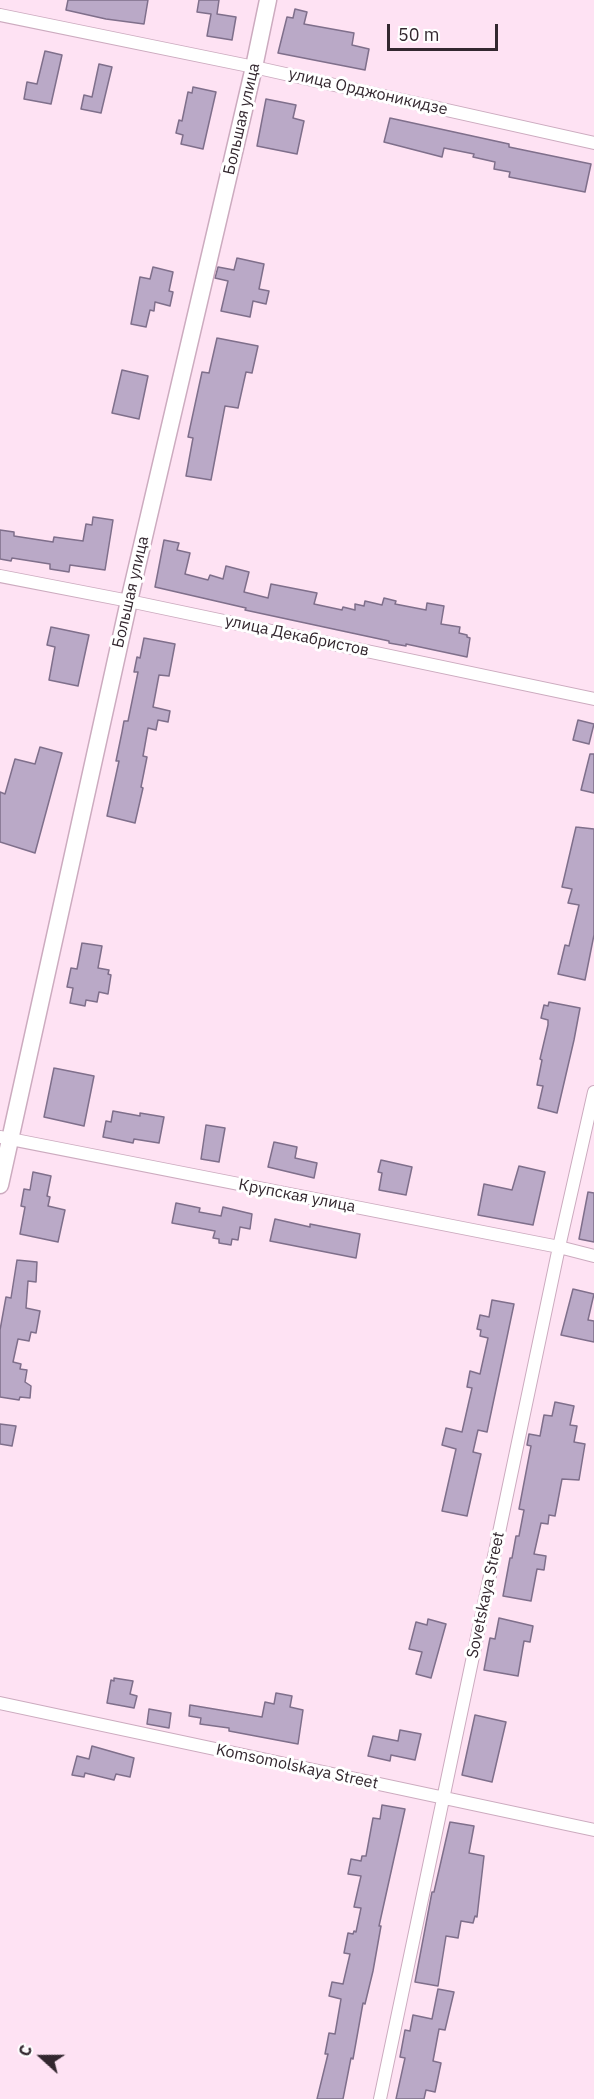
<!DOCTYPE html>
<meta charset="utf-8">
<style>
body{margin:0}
#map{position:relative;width:594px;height:2099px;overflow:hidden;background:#fee2f3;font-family:"IBM Plex Sans",sans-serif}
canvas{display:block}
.north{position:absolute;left:12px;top:2027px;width:60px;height:60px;-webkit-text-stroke:4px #fff;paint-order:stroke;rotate:291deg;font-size:16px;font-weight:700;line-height:24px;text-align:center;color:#33272f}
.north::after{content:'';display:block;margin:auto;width:21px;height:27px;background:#33272f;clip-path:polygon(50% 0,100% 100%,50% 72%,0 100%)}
.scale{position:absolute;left:387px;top:24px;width:111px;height:27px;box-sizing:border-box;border:3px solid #33272f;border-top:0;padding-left:8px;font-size:18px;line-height:21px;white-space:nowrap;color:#33272f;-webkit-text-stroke:4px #fff;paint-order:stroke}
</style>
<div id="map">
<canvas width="594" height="2099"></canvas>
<div class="north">С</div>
<div class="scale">50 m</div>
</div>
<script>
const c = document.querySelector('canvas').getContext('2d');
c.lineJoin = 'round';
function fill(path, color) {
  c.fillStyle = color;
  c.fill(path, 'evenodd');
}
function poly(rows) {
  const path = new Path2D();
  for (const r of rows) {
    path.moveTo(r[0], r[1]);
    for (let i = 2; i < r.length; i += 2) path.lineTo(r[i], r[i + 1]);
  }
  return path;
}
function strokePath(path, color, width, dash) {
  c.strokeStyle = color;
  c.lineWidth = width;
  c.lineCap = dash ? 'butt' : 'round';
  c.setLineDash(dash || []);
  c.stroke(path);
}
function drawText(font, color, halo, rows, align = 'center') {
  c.font = font + ' "IBM Plex Sans",sans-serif';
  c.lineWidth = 6;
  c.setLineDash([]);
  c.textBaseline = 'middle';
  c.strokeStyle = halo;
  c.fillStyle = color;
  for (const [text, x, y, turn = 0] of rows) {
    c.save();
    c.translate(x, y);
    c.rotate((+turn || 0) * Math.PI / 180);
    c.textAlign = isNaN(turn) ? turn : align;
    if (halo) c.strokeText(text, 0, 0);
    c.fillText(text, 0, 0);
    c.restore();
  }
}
const building = poly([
 [68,0,148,0,144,24,106,19,66,10,68,0],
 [199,0,219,0,217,14,236,17,232,40,207,36,211,14,197,12,199,0],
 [295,9,307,12,304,24,354,33,352,45,369,49,365,70,278,53,287,17,293,18,295,9],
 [45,51,62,55,51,104,24,99,27,82,37,84,45,51],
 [99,64,112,67,101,113,81,109,84,95,92,97,99,64],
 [193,87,216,92,203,149,181,144,183,135,176,133,179,120,182,121,188,92,192,93,193,87],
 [266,99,296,105,293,118,304,121,297,154,257,146,266,99],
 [390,118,509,144,509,147,591,164,585,192,509,177,510,172,494,169,495,162,473,157,474,154,444,148,442,157,384,142,390,118],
 [237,258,264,264,259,289,269,291,266,304,253,301,250,317,221,311,228,281,215,278,218,267,234,270,237,258],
 [153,267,173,272,169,291,173,292,170,306,155,302,154,311,150,310,146,327,131,324,140,277,150,279,153,267],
 [217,338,258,346,252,373,246,372,238,408,225,406,211,480,186,476,193,438,188,437,202,372,209,373,217,338],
 [122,370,148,376,139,419,112,413,122,370],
 [93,517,113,520,105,570,70,565,69,572,50,569,50,564,12,558,11,561,0,559,0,530,14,532,14,536,53,542,54,537,83,541,86,524,92,525,93,517],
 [164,540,179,543,177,550,190,553,185,574,208,580,210,575,223,579,226,566,249,572,244,592,268,598,271,584,317,593,314,604,342,610,343,607,355,610,355,604,364,606,365,601,382,605,384,598,396,601,395,604,426,610,427,603,444,606,441,624,460,627,459,633,467,635,467,637,470,638,467,657,406,644,406,646,389,643,389,641,245,610,246,608,155,587,164,540],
 [51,627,89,635,78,686,49,680,55,647,47,645,51,627],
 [144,638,175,644,169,676,159,675,153,707,170,711,168,722,158,720,156,730,148,728,143,756,147,757,141,787,143,788,135,823,107,816,119,761,116,761,122,732,124,721,128,721,138,672,134,672,137,657,140,658,144,638],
 [578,720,594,724,589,744,573,740,578,720],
 [40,747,62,753,35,853,0,842,0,792,5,794,15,759,35,764,40,747],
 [590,754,594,754,594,793,581,790,590,754],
 [576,827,594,829,594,935,585,980,558,974,565,945,569,946,579,905,568,903,572,889,562,887,576,827],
 [82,943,102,946,98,968,109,970,108,974,111,975,108,994,99,992,97,1002,86,1000,85,1006,70,1003,73,988,67,987,71,968,77,969,82,943],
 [549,1002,580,1008,574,1040,557,1113,538,1108,543,1086,537,1085,542,1060,540,1059,548,1025,548,1020,541,1018,544,1005,548,1006,549,1002],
 [54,1068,94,1076,84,1126,44,1117,54,1068],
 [113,1111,140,1116,140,1113,164,1117,159,1143,134,1139,133,1143,103,1137,106,1121,111,1122,113,1111],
 [206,1125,225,1128,219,1162,201,1159,206,1125],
 [274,1142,297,1147,295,1158,317,1163,314,1178,268,1167,274,1142],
 [381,1160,412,1167,406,1195,379,1190,382,1173,378,1172,381,1160],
 [519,1166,545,1172,533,1225,478,1215,484,1184,512,1190,519,1166],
 [33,1172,51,1176,47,1196,50,1197,48,1206,65,1210,58,1242,20,1234,25,1207,21,1206,24,1189,30,1190,33,1172],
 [588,1192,594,1193,594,1242,579,1239,588,1192],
 [176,1203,200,1208,199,1212,221,1216,223,1207,252,1214,250,1229,240,1227,238,1240,232,1239,231,1245,219,1243,219,1239,213,1238,215,1231,172,1223,176,1203],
 [275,1219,310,1227,310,1224,360,1234,356,1258,270,1241,275,1219],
 [17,1260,37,1262,36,1282,28,1281,26,1308,40,1311,36,1333,31,1332,29,1341,18,1339,13,1362,21,1364,20,1369,27,1370,25,1382,31,1386,30,1398,20,1397,19,1400,0,1397,0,1330,6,1297,11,1298,17,1260],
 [573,1289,594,1294,588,1320,594,1321,594,1342,561,1335,573,1289],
 [492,1300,514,1304,487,1432,478,1430,473,1452,481,1454,467,1516,442,1511,456,1449,442,1445,446,1428,462,1432,472,1388,467,1387,470,1371,480,1374,488,1338,480,1336,481,1330,477,1329,480,1315,489,1317,492,1300],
 [555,1402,574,1406,570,1425,577,1426,574,1442,585,1444,579,1480,562,1479,555,1516,549,1515,548,1524,541,1523,534,1554,546,1556,544,1570,537,1569,531,1601,503,1596,510,1558,512,1558,516,1536,519,1536,524,1510,519,1509,531,1446,527,1445,529,1434,540,1436,544,1415,552,1416,555,1402],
 [0,1424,16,1426,12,1446,0,1444,0,1424],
 [499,1618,533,1626,530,1642,524,1641,518,1676,484,1670,490,1638,495,1639,499,1618],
 [428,1619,446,1624,431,1678,416,1674,422,1652,409,1649,416,1622,427,1625,428,1619],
 [114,1678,133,1681,130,1694,137,1696,134,1708,107,1703,111,1680,114,1681,114,1678],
 [276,1693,292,1696,290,1707,303,1710,298,1744,229,1731,229,1728,200,1724,201,1718,189,1716,190,1705,262,1717,265,1702,274,1704,276,1693],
 [149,1709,171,1713,169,1728,147,1724,149,1709],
 [475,1715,506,1722,492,1782,462,1775,475,1715],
 [400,1730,421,1734,415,1760,391,1755,390,1761,368,1756,373,1736,398,1741,400,1730],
 [92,1746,134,1758,130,1777,116,1774,114,1780,85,1773,84,1777,72,1775,77,1756,89,1759,92,1746],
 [382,1805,405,1809,379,1926,381,1926,373,1971,365,2004,363,2003,353,2059,351,2058,343,2099,317,2099,328,2054,325,2054,329,2033,335,2034,341,1999,329,1996,332,1982,343,1984,350,1954,344,1953,348,1933,353,1934,354,1931,356,1932,361,1908,354,1907,361,1876,348,1874,351,1859,361,1861,362,1856,366,1856,373,1818,380,1819,382,1805],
 [450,1822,474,1826,469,1853,484,1856,477,1917,475,1916,473,1923,461,1921,458,1938,446,1936,438,1986,415,1982,432,1892,434,1892,450,1822],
 [438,1989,454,1992,445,2030,439,2029,433,2061,441,2063,435,2092,426,2090,424,2099,396,2099,405,2058,400,2057,405,2030,410,2031,413,2015,432,2019,438,1989]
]);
fill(building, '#baa9c7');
strokePath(building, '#7f6f8b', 1.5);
const street = poly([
 [0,15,254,67,594,143],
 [0,576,129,601,594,699],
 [0,1137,559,1247,594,1256],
 [0,1703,594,1830],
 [380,2099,559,1247,594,1092]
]);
const secondary = poly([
 [0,1185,129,601,254,67,268,0]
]);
strokePath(street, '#ccabbf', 14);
strokePath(secondary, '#ccabbf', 19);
strokePath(street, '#fff', 12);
strokePath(secondary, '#fff', 16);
drawText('16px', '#33272f', '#fff', [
 ["улица Орджоникидзе",368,92,13],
 ["Большая улица",242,119,-77],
 ["Большая улица",131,592,-77],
 ["улица Декабристов",297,636,12],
 ["Крупская улица",297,1196,11],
 ["Sovetskaya Street",486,1595,-78],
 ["Komsomolskaya Street",297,1767,12]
]);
</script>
